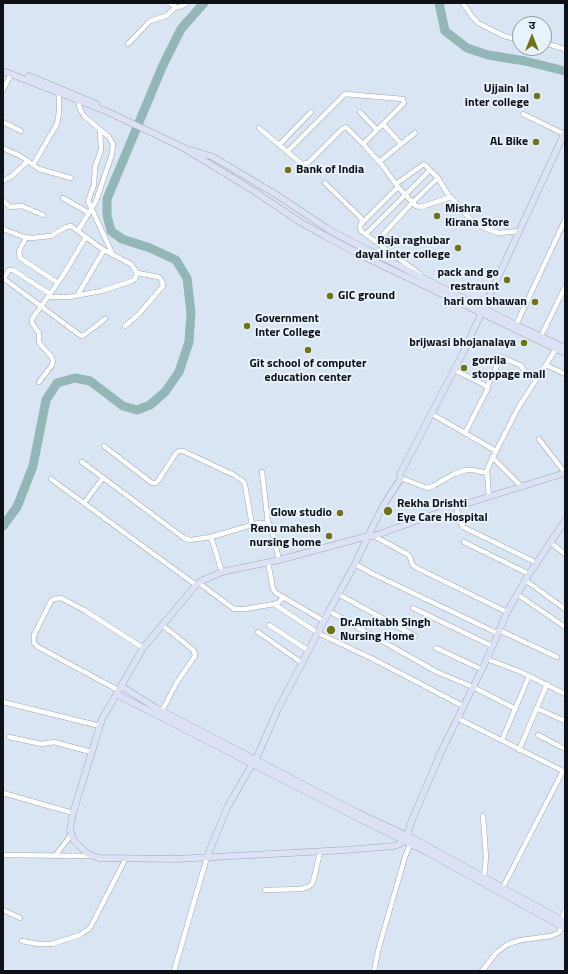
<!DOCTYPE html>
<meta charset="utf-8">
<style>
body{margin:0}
#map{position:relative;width:568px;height:974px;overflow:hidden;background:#d9e5f2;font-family:"Titillium Web","Noto Sans Devanagari",sans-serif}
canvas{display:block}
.frame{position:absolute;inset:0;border:4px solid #0e1217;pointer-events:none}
.north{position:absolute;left:512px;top:16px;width:40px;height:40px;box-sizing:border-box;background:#e8f2fd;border:1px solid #9198a1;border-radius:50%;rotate:0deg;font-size:11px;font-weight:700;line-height:16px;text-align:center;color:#0e1217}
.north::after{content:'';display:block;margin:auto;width:14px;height:18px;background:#717318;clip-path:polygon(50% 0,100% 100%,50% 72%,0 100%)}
</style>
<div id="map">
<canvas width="568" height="974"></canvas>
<div class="frame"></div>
<div class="north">उ</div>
</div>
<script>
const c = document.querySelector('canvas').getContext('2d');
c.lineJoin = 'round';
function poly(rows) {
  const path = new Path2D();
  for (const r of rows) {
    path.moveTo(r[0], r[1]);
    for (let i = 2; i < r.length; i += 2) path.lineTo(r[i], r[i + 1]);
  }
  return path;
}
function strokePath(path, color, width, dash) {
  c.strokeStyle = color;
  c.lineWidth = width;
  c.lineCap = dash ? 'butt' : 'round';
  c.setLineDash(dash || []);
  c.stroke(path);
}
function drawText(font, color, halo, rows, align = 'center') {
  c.font = font + ' "Titillium Web",sans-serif';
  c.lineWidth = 4;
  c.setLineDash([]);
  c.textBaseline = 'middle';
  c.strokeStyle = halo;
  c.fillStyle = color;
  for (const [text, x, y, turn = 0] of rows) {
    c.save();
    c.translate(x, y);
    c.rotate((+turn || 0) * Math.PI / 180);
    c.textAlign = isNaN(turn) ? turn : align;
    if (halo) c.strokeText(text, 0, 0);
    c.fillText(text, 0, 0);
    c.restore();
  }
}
strokePath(poly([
 [439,3,445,31,467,48,488,55,525,61,565,71],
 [3,526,17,507,33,466,46,400,57,383,75,378,90,381,123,406,137,410,150,405,165,392,179,372,189,342,191,313,187,278,176,260,150,248,122,239,111,231,107,215,107,199,163,65,181,29,204,3]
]), '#92b7b6', 9);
const street = poly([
 [169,3,176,7,180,7,187,3],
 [463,3,471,15,478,23,504,36,520,40],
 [544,43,565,49],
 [128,44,150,21,166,16,176,7],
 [3,90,11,74],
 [360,112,377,130],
 [523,114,564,134],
 [3,122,21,131],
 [383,124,401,144],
 [259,128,302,164,308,163,342,129,346,127,363,144,382,165,398,187,416,206,421,207,451,197],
 [100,130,101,150,95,167,94,185,88,201,113,255],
 [279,145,311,112],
 [3,148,22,157,39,169,71,178],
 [287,152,345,94,403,99,404,103,363,144],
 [379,162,415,133],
 [33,165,57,124,59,112,59,93],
 [3,181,12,176,28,161],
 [325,183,360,217,362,220,360,227,361,231,420,274],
 [396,184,424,164,438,178,447,193,473,222,487,229,499,233,519,231],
 [63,198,89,213],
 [3,201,10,207,22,206,43,215],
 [362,223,398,187],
 [3,229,24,237,32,238,51,236,66,227,71,226,102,249,131,264,137,273,135,279,132,281,101,291,69,297,48,297],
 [78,231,96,201,112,154,113,144,109,137,84,116,80,109,78,100],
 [366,234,430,170],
 [26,238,19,251,20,258,58,283],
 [376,242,412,203,438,178],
 [3,278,81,336,84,335,105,319],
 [3,280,9,270,13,270,50,294],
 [77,296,104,250],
 [516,325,565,220],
 [125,326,138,315,163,286,162,281,159,277,137,273],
 [541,336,565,287],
 [546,365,565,374],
 [454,370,481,383,488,388,465,433],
 [39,382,52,365,53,361,51,356,40,344,39,341,39,333,32,323,32,319,62,277,86,237],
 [487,387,501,357,520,365,527,374,537,379],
 [432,414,496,451],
 [539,439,565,473],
 [104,446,152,483,156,483,158,481,176,453,179,451,183,451,234,475,243,481,245,485,252,525],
 [492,457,522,487],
 [82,462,184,538,190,540,211,537,258,523,268,523,271,526,279,560],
 [262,472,268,523],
 [401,478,427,488,433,486,454,474,466,470,473,470,487,473],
 [51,479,196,585],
 [489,497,487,471,489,465,518,408,556,349],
 [84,503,103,478],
 [456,507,461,524,463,527,537,563],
 [374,536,407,554,410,557,412,564,415,567,507,612],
 [211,537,222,572],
 [464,542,529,574],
 [550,542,565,554],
 [268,562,273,589,276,593,324,621],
 [355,564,373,574,497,633],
 [525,580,565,609],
 [199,583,234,609,245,609,274,604,278,603,284,597],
 [338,594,415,636],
 [517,594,565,627],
 [274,604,318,633,373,659,463,706],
 [413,608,492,646],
 [329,611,437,672,473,687,516,709],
 [269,625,309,651],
 [499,630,557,657],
 [258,632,302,663],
 [436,648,481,669],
 [487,659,521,672,565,694],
 [118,690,38,647,34,643,34,635,51,601,54,599,61,598,84,610,143,648],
 [3,702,100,726],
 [536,708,565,721],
 [161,713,177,682,195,656,194,651,191,648,162,625],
 [457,718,565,772],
 [538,735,565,749],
 [9,737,42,744,54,742,91,752],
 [502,740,529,676],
 [519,750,547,684],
 [3,793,73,813],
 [483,816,486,857,484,877],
 [3,855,91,856],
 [55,856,71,835],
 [503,887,563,771],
 [265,890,301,889,308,887,312,884,314,878,320,852],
 [3,910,20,918],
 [22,941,38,944,52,944,80,935,90,928,126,858],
 [174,971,207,857],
 [374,971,379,947,405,857,410,844],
 [482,971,496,953,508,944,521,940,551,936,558,933,560,931,560,925,565,910]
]);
const secondary = poly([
 [3,71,106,111,182,147,254,191,300,222,325,236,365,257,565,353],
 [29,76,96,104],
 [191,150,213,157,277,195,328,229,352,242,516,325,565,348],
 [565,473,446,510,374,536,368,536,279,560,222,572,201,581,196,585,143,648,102,719,73,813,70,830,74,841,88,854,99,858,176,859,346,850,394,846,400,844,407,836,412,820,441,752,487,659,507,612,529,574,565,521],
 [121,686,156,708,358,813,414,839,565,922],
 [116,694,356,817,427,852,565,928],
 [207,857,227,808,252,764,256,759,277,711,329,611,355,564,368,536,383,506,401,478,400,474,463,353,565,132]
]);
strokePath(street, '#9ca8b4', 5.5);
strokePath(secondary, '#9ca8b4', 7);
strokePath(street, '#fff', 4.5);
strokePath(secondary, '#dde1f6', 6);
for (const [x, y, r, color] of [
 [537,96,4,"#717318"],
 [536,142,4,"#717318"],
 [288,170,4,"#717318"],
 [437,216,4,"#717318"],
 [458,248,4,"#717318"],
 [507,280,4,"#717318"],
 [330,296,4,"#717318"],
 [535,302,4,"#717318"],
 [247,326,4,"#717318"],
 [524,343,4,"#717318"],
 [308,350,4,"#717318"],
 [464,368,4,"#717318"],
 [388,511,5,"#717318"],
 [340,513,4,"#717318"],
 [329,536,4,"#717318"],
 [331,630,5,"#717318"]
]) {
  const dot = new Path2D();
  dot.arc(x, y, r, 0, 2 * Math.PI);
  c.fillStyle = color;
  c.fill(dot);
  strokePath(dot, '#e8f2fd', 1.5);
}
drawText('bold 12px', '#0e1217', '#e8f2fd', [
 ["Ujjain lal",529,89],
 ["inter college",529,103],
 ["AL Bike",528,142],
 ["Bank of India",296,170,"left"],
 ["Mishra",445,209,"left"],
 ["Kirana Store",445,223,"left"],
 ["Raja raghubar",450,241],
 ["dayal inter college",450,255],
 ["pack and go",499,273],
 ["restraunt",499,287],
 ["GIC ground",338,296,"left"],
 ["hari om bhawan",527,302],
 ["Government",255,319,"left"],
 ["Inter College",255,333,"left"],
 ["brijwasi bhojanalaya",516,343],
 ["gorrila",472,361,"left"],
 ["stoppage mall",472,375,"left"],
 ["Git school of computer",308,364,"center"],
 ["education center",308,378,"center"],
 ["Rekha Drishti",397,504,"left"],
 ["Eye Care Hospital",397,518,"left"],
 ["Glow studio",332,513],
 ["Renu mahesh",321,529],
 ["nursing home",321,543],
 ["Dr.Amitabh Singh",340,623,"left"],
 ["Nursing Home",340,637,"left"]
], 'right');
</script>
